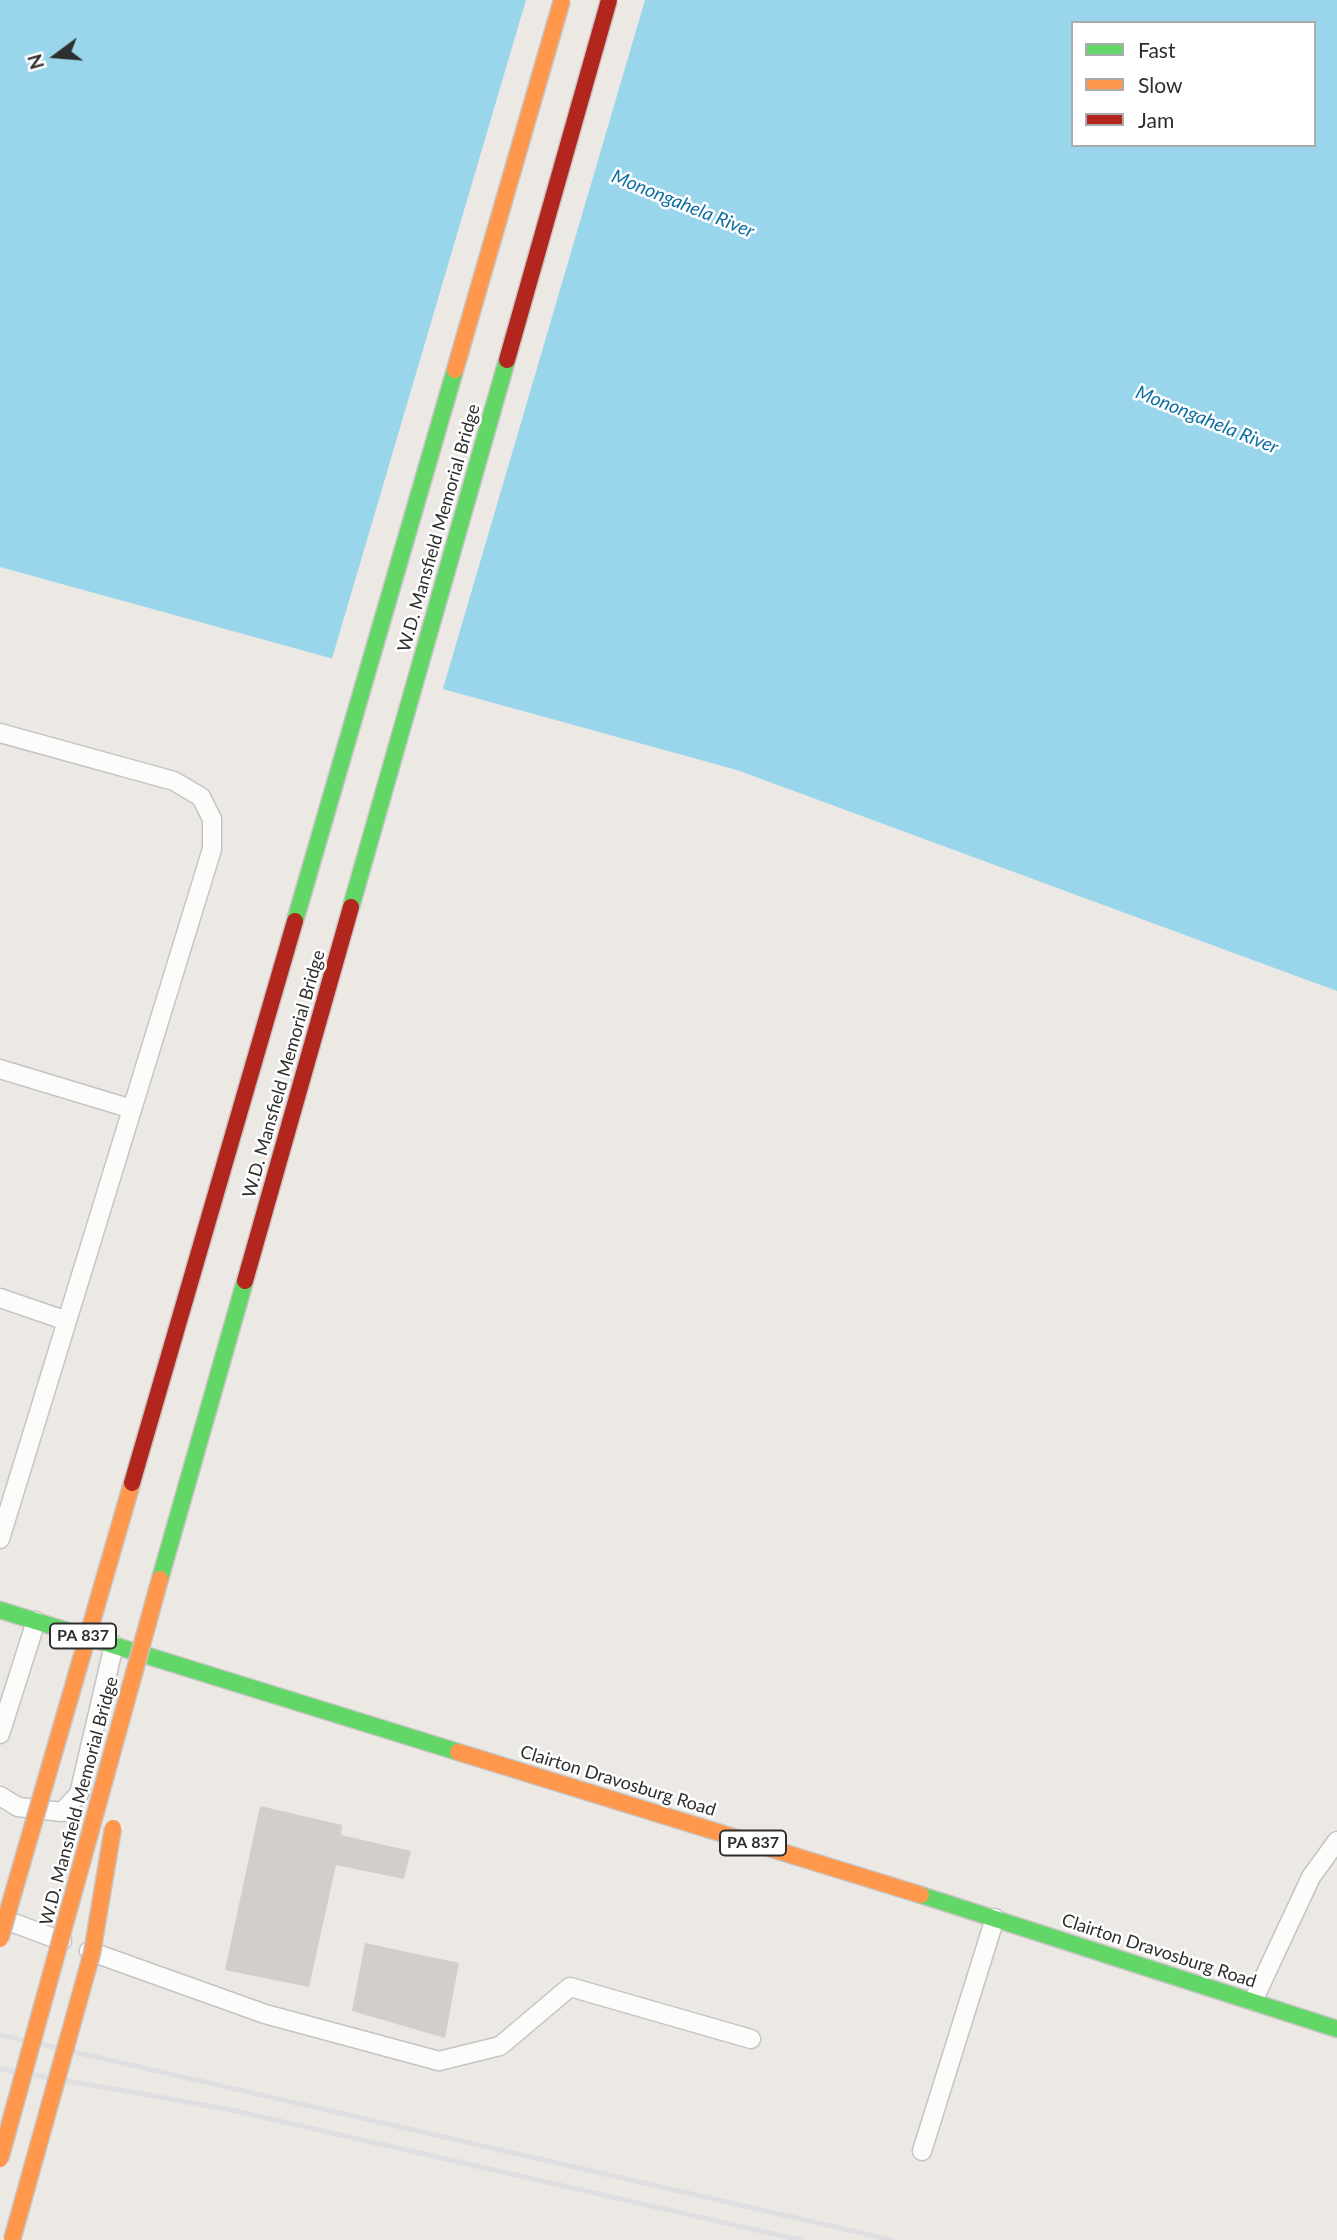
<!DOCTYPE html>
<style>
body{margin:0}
#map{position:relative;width:1337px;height:2240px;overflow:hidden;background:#ece8e4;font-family:Lato,sans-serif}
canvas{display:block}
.legend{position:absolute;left:1071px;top:21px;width:245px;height:126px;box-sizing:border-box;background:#fff;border:2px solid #ababab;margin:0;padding:9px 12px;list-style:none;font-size:21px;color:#2e2e2e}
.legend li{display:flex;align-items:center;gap:14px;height:35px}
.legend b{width:35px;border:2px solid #ababab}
.north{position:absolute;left:21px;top:21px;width:70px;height:70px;-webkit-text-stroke:5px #fff;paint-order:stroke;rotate:254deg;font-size:19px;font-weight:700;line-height:28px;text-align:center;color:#2e2e2e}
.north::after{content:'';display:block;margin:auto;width:24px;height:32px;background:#2e2e2e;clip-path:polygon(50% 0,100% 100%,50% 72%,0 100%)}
</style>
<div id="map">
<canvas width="1337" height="2240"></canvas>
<ul class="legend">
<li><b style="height:9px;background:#63d668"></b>Fast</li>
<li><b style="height:9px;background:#ff974d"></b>Slow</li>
<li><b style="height:9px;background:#b3261e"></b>Jam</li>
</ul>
<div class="north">N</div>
</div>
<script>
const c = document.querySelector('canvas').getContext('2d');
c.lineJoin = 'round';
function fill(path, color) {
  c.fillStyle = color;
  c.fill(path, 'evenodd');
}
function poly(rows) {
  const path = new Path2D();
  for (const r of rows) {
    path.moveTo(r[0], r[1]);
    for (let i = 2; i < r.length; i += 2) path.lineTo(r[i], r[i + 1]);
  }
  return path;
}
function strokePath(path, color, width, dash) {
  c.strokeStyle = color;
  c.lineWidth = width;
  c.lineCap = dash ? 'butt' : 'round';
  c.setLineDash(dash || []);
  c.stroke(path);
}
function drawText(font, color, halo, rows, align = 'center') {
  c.font = font + ' Lato,sans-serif';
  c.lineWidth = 5;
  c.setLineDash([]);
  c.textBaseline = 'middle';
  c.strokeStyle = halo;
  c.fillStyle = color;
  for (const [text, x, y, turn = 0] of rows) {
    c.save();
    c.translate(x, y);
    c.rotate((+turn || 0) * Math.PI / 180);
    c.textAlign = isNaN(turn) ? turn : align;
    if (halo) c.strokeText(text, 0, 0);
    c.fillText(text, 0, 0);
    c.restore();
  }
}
fill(poly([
 [0,0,1337,0,1337,991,737,770,0,567],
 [1073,23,1314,23,1314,145,1073,145]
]), '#99d6ec');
fill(poly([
 [526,0,645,0,442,692,331,662]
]), '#ece8e4');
fill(poly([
 [260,1806,342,1825,341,1835,411,1851,404,1879,336,1865,309,1987,225,1970],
 [365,1943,459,1963,445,2038,352,2011]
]), '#d1cecb');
const lane = poly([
 [0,733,174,781,201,797,212,819,212,849,0,1539],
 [0,1069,132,1109],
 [0,1298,67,1321],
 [0,1734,36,1621],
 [0,1796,18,1807,62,1812,79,1794,114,1645],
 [3,1919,62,1941],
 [89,1951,265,2014,439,2061,500,2046,570,1987,751,2039],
 [1253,2001,1311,1877,1337,1841],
 [922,2151,995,1918]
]);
const fast = poly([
 [0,1610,458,1752],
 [921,1895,1337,2029]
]);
const slow = poly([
 [458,1752,921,1895]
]);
strokePath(lane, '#c5c4c5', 21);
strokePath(fast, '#c6c5c4', 19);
strokePath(slow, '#c6c5c4', 19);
strokePath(lane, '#fcfcfb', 18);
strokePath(fast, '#63d668', 16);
strokePath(slow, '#ff974d', 16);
strokePath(poly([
 [0,2035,892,2240],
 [0,2069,227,2109,800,2240]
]), '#dfdfe1', 5);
const fastBridge = poly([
 [351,907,507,360],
 [295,921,455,370],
 [160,1579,245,1281]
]);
const slowBridge = poly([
 [455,370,562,0],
 [0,1939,132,1483],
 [0,2159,160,1579],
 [12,2240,92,1953,113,1828]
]);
const jamBridge = poly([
 [507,360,609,0],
 [245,1281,351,907],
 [132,1483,295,921]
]);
strokePath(fastBridge, '#c6c5c4', 19, []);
strokePath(slowBridge, '#c6c5c4', 19, []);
strokePath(jamBridge, '#c6c5c4', 19, []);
strokePath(fastBridge, '#63d668', 16);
strokePath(slowBridge, '#ff974d', 16);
strokePath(jamBridge, '#b3261e', 16);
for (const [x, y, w] of [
 [83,1636,66],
 [753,1843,66]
]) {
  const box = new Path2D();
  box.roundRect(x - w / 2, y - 12.5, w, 25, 5);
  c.fillStyle = '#fff';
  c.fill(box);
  strokePath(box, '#2e2e2e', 2);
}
drawText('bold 16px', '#2e2e2e', null, [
 ["PA 837",83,1636],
 ["PA 837",753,1843]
]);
drawText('18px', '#2e2e2e', '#fff', [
 ["W.D. Mansfield Memorial Bridge",439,528,-74],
 ["W.D. Mansfield Memorial Bridge",284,1074,-74],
 ["Clairton Dravosburg Road",618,1781,17],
 ["W.D. Mansfield Memorial Bridge",79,1801,-75],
 ["Clairton Dravosburg Road",1159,1951,18]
]);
drawText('italic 19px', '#0d6fa3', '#fff', [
 ["Monongahela River",683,204,22],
 ["Monongahela River",1207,420,22]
]);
</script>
